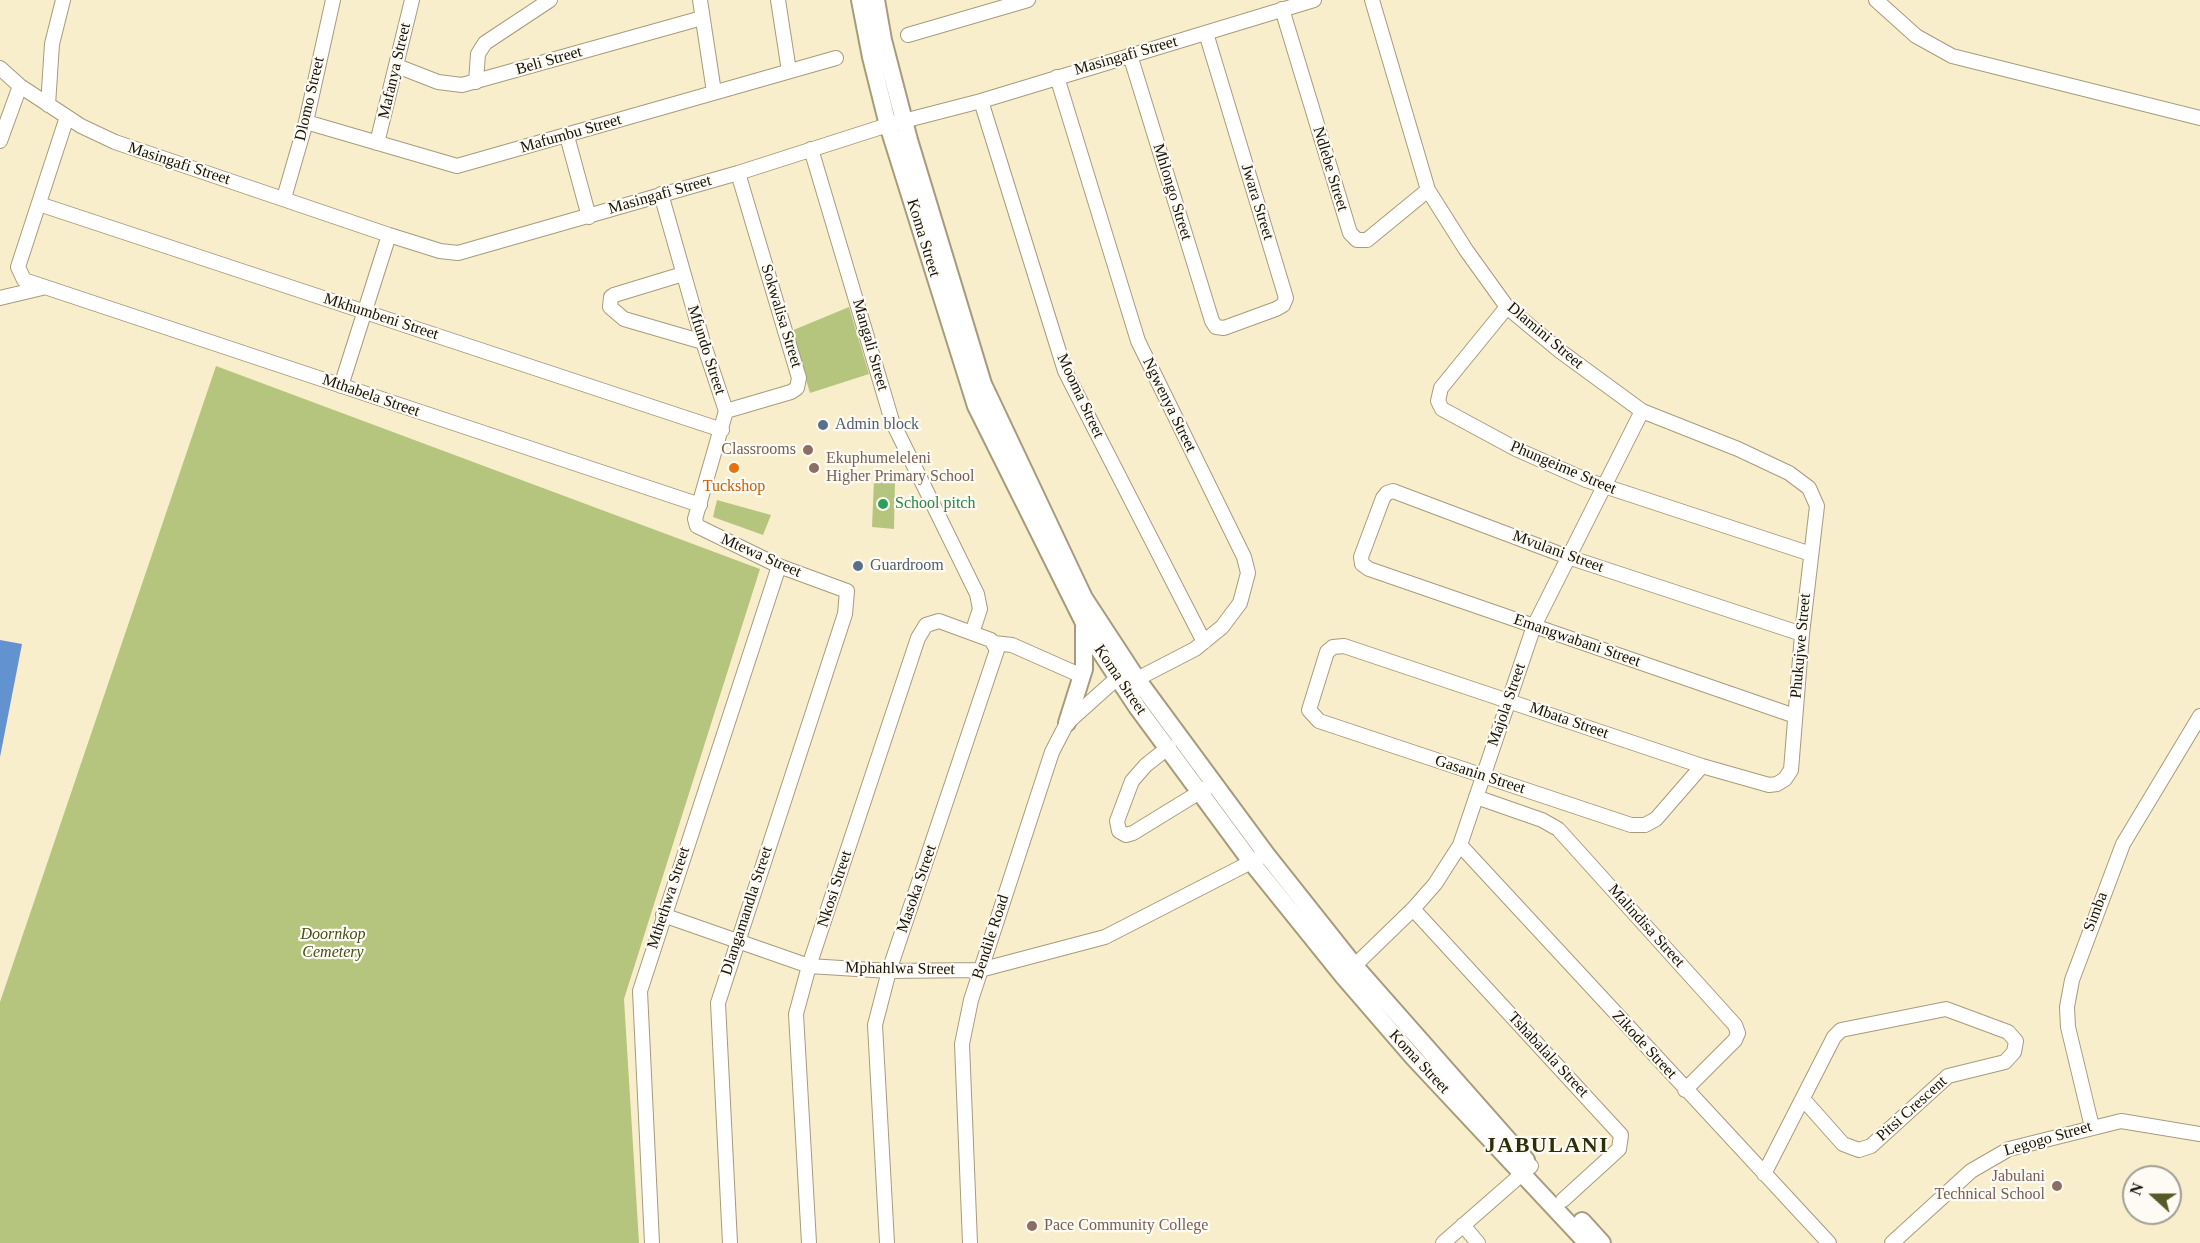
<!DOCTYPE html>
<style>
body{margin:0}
#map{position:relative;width:2200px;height:1243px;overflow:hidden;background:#f9eecc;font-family:"Times New Roman",serif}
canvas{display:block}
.north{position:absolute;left:2122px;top:1165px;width:60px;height:60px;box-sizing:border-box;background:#fdfbf4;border:2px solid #a19e95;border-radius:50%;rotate:291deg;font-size:16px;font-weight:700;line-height:24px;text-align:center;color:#171307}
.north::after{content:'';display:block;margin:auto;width:21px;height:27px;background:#545a28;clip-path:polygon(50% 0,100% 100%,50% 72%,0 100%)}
</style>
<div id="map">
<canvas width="2200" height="1243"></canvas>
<div class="north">N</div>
</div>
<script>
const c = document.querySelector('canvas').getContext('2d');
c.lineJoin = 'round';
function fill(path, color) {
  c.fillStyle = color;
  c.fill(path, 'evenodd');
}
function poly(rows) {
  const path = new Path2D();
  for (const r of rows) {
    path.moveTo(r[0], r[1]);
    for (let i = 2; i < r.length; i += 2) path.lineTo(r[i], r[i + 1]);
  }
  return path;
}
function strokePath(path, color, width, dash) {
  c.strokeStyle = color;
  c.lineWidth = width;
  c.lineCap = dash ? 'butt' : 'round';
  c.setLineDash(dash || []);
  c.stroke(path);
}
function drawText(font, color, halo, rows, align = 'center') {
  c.font = font + ' "Times New Roman",serif';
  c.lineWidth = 4.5;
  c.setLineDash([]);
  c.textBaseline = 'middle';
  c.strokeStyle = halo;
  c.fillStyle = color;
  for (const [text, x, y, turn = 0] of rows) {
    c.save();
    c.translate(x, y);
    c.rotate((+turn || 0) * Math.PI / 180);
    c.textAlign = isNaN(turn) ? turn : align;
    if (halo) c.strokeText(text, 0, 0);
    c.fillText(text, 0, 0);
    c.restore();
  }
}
fill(poly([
 [849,307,869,374,810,393,791,331],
 [216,366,760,569,624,999,639,1243,0,1243,0,1002],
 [874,480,895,481,894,529,872,527],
 [717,500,771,515,763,535,713,517]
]), '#b5c57d');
fill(poly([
 [0,640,22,644,0,757]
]), '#6292d0');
const minor = poly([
 [700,0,714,92],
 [778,0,789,71],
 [1372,0,1428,190,1466,250,1507,307,1560,351,1642,411,1738,449,1789,473,1809,488,1817,506,1802,634,1791,770,1785,779,1777,784,1769,785,1702,766,1344,646,1333,647,1327,652,1309,710,1319,721,1631,825,1645,825,1656,819,1702,766],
 [1876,0,1916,36,1952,56,2200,118],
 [1282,9,1350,233,1357,240,1367,240,1428,190],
 [908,35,1028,0],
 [1130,55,1212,321,1216,327,1224,328,1276,309,1283,305,1286,298,1206,33],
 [397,66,438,82,462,85,702,18],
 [0,68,20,86,81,126,115,142,389,235,440,251,458,253,738,173,888,125,981,101,1314,0],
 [1057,77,1138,341,1244,557,1248,573,1240,603,1222,627,1195,649,1137,679],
 [476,82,478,54,485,43,550,0],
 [981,101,1065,371,1204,642],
 [48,105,52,44,63,0],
 [67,117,18,267,24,280,700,505],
 [306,122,457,166,836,58],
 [567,136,589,217],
 [0,141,20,86],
 [377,143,412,0],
 [811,149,892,421,977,594,980,609,972,633],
 [661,194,703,342,726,411,695,519,697,526,779,566,847,591,845,614,718,1003,730,1243],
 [284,198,306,122,333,0],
 [39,204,722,430],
 [683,274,614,295,611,297,610,307,624,319,703,342],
 [0,298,42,288],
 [1507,307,1441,388,1438,401,1442,409,1516,449,1586,480,1811,554],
 [341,386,389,235],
 [726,411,791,392,797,388,799,378,738,173],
 [994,643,1012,645,1082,676],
 [1795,716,1369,569,1362,564,1361,557,1383,498,1387,493,1393,491,1568,557,1802,634],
 [1169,747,1146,765,1132,781,1117,821,1119,831,1126,835,1133,833,1208,787],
 [1476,797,1542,820,1558,829,1735,1025,1738,1033,1735,1040,1685,1090],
 [1460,845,1829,1243],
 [1413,909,1621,1135,1619,1149,1563,1200],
 [663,915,809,966,889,971,980,970,1105,937,1259,858],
 [1347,973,1413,909,1435,884,1460,845,1534,626,1642,411],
 [2092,1127,2068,1027,2067,1007,2072,980,2123,844,2200,716],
 [1764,1174,1834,1037,1841,1030,1946,1009,2008,1032,2016,1041,2014,1052,2005,1062,1948,1076,1871,1146,1859,1150,1843,1144,1803,1099],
 [1463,1225,1478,1243],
 [652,1243,640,991,779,566],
 [809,1243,796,1014,809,966,918,638,926,625,939,621,991,640,997,650,889,971,875,1025,887,1243],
 [970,1243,962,1044,971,1000,1052,752,1067,723,1125,671],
 [1443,1243,1531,1166],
 [1892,1243,1971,1171,2009,1149,2121,1121,2200,1134]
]);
const major = poly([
 [860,0,871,57,888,125,976,406,1092,639,1137,707,1252,863,1343,976,1413,1057,1587,1243],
 [876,0,883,40,909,140,983,384,1084,598,1137,679,1266,854,1354,965,1526,1160],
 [1067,723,1084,669,1084,627],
 [1582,1221,1602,1243]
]);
strokePath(minor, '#a69b7b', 16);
strokePath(major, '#a69b7b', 20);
strokePath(minor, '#fff', 14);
strokePath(major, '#fff', 16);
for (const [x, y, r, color] of [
 [823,425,6,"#5c6f8a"],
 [808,450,6,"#8d6e63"],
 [734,468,6,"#e8710a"],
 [814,468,6,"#8d6e63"],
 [883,504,6,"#2e9e5b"],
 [858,566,6,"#5c6f8a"],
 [2057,1186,6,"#8d6e63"],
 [1032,1226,6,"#8d6e63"]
]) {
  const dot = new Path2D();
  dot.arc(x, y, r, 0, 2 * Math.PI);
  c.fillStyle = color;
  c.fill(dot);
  strokePath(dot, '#fdfbf4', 2);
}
drawText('16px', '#171307', '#fdfbf4', [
 ["Masingafi Street",1126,56,-16],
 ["Beli Street",549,61,-16],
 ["Mafanya Street",395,71,-77],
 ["Dlomo Street",310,99,-77],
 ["Mafumbu Street",571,134,-16],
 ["Masingafi Street",179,164,18],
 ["Ndlebe Street",1330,169,73],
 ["Mhlongo Street",1172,192,73],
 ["Masingafi Street",660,195,-16],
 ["Jwara Street",1257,202,73],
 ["Koma Street",923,238,73],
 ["Sokwalisa Street",781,316,73],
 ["Mkhumbeni Street",381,317,18],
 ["Dlamini Street",1545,336,40],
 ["Mangali Street",870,345,74],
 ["Mfundo Street",706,350,72],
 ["Mthabela Street",371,396,19],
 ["Mooma Street",1080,396,65],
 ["Ngwenya Street",1169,405,64],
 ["Phungeime Street",1563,468,23],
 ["Mvulani Street",1558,552,20],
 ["Mtewa Street",761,556,24],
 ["Emangwabani Street",1577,641,19],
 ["Phukujwe Street",1801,646,-85],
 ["Koma Street",1120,680,56],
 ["Majola Street",1507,705,-71],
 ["Mbata Street",1569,721,19],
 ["Gasanin Street",1480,775,18],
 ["Nkosi Street",835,889,-72],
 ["Masoka Street",917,889,-71],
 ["Mthethwa Street",669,898,-72],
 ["Dlangamandla Street",747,911,-72],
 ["Simba",2096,912,-69],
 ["Malindisa Street",1646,926,48],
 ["Bendile Road",991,937,-72],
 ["Mphahlwa Street",900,969,1],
 ["Zikode Street",1644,1045,47],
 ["Tshabalala Street",1548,1055,47],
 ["Koma Street",1419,1062,47],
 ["Pitsi Crescent",1912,1109,-42],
 ["Legogo Street",2048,1139,-16]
]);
drawText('16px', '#4e5e75', '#fdfbf4', [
 ["Admin block",835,425],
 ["Guardroom",870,566]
], 'left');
drawText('16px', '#785e54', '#fdfbf4', [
 ["Classrooms",796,450],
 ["Ekuphumeleleni",826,459,"left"],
 ["Higher Primary School",826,477,"left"],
 ["Jabulani",2045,1177],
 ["Technical School",2045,1195],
 ["Pace Community College",1044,1226,"left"]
], 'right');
drawText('16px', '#c56008', '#fdfbf4', [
 ["Tuckshop",734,487]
]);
drawText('16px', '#27864d', '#fdfbf4', [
 ["School pitch",895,504]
], 'left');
drawText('italic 16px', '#455016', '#fdfbf4', [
 ["Doornkop",333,935],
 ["Cemetery",333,953]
]);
c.letterSpacing = '1.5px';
drawText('bold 22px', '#2c3007', '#fdfbf4', [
 ["JABULANI",1547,1146]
]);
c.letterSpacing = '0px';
</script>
